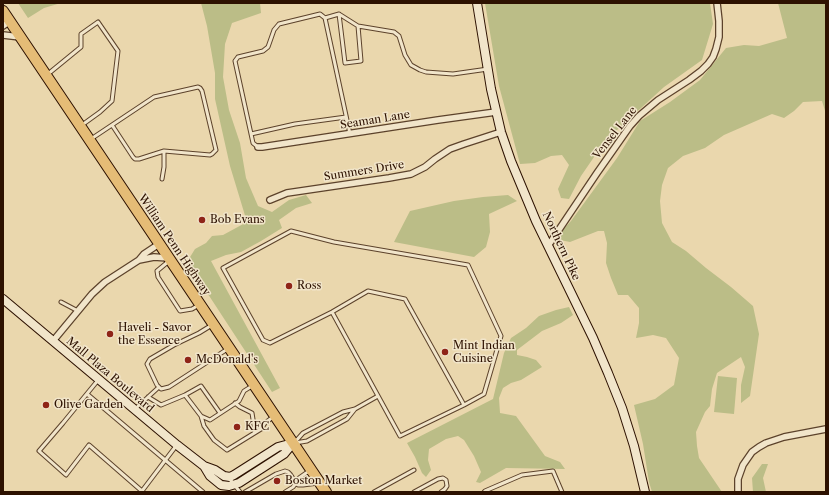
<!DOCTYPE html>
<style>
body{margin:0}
#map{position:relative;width:829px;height:495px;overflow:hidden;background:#ead7ad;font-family:"Libre Caslon Text",serif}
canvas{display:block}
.frame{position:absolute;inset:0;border:4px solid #2d1100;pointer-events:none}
</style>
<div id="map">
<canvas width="829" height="495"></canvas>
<div class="frame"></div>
</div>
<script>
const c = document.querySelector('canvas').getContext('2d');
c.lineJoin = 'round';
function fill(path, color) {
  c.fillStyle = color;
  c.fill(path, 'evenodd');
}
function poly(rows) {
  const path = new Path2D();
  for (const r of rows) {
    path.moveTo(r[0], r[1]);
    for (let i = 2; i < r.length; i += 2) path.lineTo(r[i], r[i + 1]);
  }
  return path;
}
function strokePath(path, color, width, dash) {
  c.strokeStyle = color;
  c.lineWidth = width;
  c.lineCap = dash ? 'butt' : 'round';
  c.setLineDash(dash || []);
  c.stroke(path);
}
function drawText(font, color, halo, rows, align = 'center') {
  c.font = font + ' "Libre Caslon Text",serif';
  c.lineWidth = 3;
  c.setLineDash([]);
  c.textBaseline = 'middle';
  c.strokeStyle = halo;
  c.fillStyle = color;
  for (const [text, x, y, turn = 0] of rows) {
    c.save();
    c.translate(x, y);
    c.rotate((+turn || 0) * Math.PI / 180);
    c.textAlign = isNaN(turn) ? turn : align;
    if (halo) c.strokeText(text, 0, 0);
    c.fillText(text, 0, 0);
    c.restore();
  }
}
fill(poly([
 [18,3,61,3,44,8,28,18],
 [201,3,260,3,261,13,232,23,225,44,223,77,229,110,240,143,246,178,258,206,272,212,289,200,306,195,312,203,296,208,279,220,282,228,261,241,241,252,226,255,211,261,280,388,272,392,187,262,195,249,206,243,212,236,223,235,247,222,230,166,215,99,215,73,207,26],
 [485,3,710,3,713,24,702,60,664,87,605,141,581,176,569,199,561,198,558,189,569,165,562,155,551,156,535,163,520,164,499,86],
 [778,3,826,3,826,114,822,101,803,102,794,111,784,118,772,114,724,135,705,148,683,156,668,168,662,185,660,201,662,223,672,242,686,251,706,268,731,287,753,306,759,334,750,396,741,403,741,385,745,367,741,357,717,373,712,389,710,406,705,412,696,432,697,446,699,458,722,492,652,492,649,482,643,444,634,405,655,399,674,385,679,358,666,338,653,335,642,337,636,338,639,323,639,308,628,295,618,295,611,278,606,263,607,243,604,231,598,231,570,242,560,240,557,236,571,221,617,158,640,121,670,102,700,80,726,48,744,45,759,46,787,38],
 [508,195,517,201,489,214,490,232,486,247,474,257,394,242,410,211,454,201,483,197],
 [569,307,573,315,561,323,542,331,517,350,517,355,527,357,536,360,542,367,521,380,511,383,503,388,499,398,500,413,516,416,545,456,560,462,565,469,506,468,480,483,476,482,481,472,474,456,464,440,458,436,446,439,429,449,428,460,431,470,426,477,422,473,415,457,407,443,493,399,504,353,511,338,526,328,539,316,556,310],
 [718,376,737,378,734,414,714,412],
 [762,464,768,464,763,478,766,492,753,492,752,478]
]), '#bbbd87');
const lane = poly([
 [339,14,345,63,361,61,358,26],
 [325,18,339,14,358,26,394,32,399,36,405,55,411,65,420,70,426,72,453,74,488,69],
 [48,74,81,47,81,34,98,22,118,51,112,101,100,112,82,125],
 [251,134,295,124,346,117],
 [91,139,154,97,198,87,200,88,202,91,216,150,212,154,210,155,164,151,139,159,135,159,133,157,112,125],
 [258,147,253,143,235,61,238,57,263,51,268,47,274,30,279,24,320,14,325,18,350,134],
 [162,179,164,167,164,151],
 [169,261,157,271,158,277,180,311,192,309,199,305],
 [61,302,78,311],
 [332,312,400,436,464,405,405,299,368,291,332,312,270,343,263,340,223,268,291,231,334,242,468,265,501,336,484,394,464,405],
 [212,325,199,333,174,345,150,359,147,364,157,385,161,389,169,387,229,348],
 [99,379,63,423,39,451,66,475,89,445,143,492],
 [87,394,203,492],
 [185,395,201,416,204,426,214,440,227,450,261,429,265,423,273,417],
 [148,397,161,405,185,395,201,386,220,413],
 [235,403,240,407,252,413,255,432],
 [135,409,159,387],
 [201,416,210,420,239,401,244,391,252,386],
 [295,442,303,433,343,412,355,409,378,396],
 [295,443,307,441,347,419,355,409],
 [309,471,299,478,296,483,298,485,303,485,318,483],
 [229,478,240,492],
 [142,491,176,446],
 [245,492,276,474,285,471,288,472,290,474,296,483,293,487,285,492],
 [374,492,414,470],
 [414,492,438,479,443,478,446,480,447,486,445,489,441,492],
 [484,492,485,491,522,475,553,471,562,492]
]);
const street = poly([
 [3,26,10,21],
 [3,35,20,37],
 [258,147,262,147,438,120,496,112],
 [270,200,287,193,389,178,411,174,425,167,435,159,450,149,464,144,501,132],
 [548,246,597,173,630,126,639,116,658,100,689,80,701,71,708,64,713,57,716,49,719,37,719,21,717,3],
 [139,260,144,254,159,244],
 [53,341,92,294,105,282,139,260,154,257,168,258],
 [738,492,738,479,743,465,752,452,759,447,766,443,784,437,826,429]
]);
const secondary = poly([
 [477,3,491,89,501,132,511,161,536,221,593,338,608,373,622,408,634,446,645,492],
 [3,299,177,445,204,466,210,476,221,485,229,486,239,483,284,454,293,443],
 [204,466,215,470,224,476,230,477,234,475,278,447,293,443]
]);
const highway = poly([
 [3,11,326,492]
]);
strokePath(lane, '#5c422b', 5);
strokePath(street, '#5c422b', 8);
strokePath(secondary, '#2d1100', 10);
strokePath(highway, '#2d1100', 12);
strokePath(lane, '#f1e5ca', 3);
strokePath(street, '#f1e5ca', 5.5);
strokePath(secondary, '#f1e5ca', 8);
strokePath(highway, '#e5bc76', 10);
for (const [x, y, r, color] of [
 [202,220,4,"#8f2418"],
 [289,286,4,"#8f2418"],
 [110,334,4,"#8f2418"],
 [445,352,4,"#8f2418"],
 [188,360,4,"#8f2418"],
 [46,405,4,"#8f2418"],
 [237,427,4,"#8f2418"],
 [277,481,4,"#8f2418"]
]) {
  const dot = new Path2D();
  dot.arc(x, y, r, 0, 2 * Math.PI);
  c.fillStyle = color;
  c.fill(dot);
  strokePath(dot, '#f1e5ca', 1.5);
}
drawText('11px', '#2d1100', '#f1e5ca', [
 ["Seaman Lane",375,120,-9],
 ["Vensel Lane",615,133,-52],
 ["Summers Drive",364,171,-9],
 ["William Penn Highway",174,245,56],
 ["Northern Pike",561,246,65],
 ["Mall Plaza Boulevard",110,375,40]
]);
drawText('11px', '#2d1100', '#f1e5ca', [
 ["Bob Evans",210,220],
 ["Ross",297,286],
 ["Haveli - Savor",118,328],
 ["the Essence",118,341],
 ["Mint Indian",453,346],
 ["Cuisine",453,359],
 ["McDonald's",196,360],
 ["Olive Garden",54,405],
 ["KFC",245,427],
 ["Boston Market",285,481]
], 'left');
</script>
